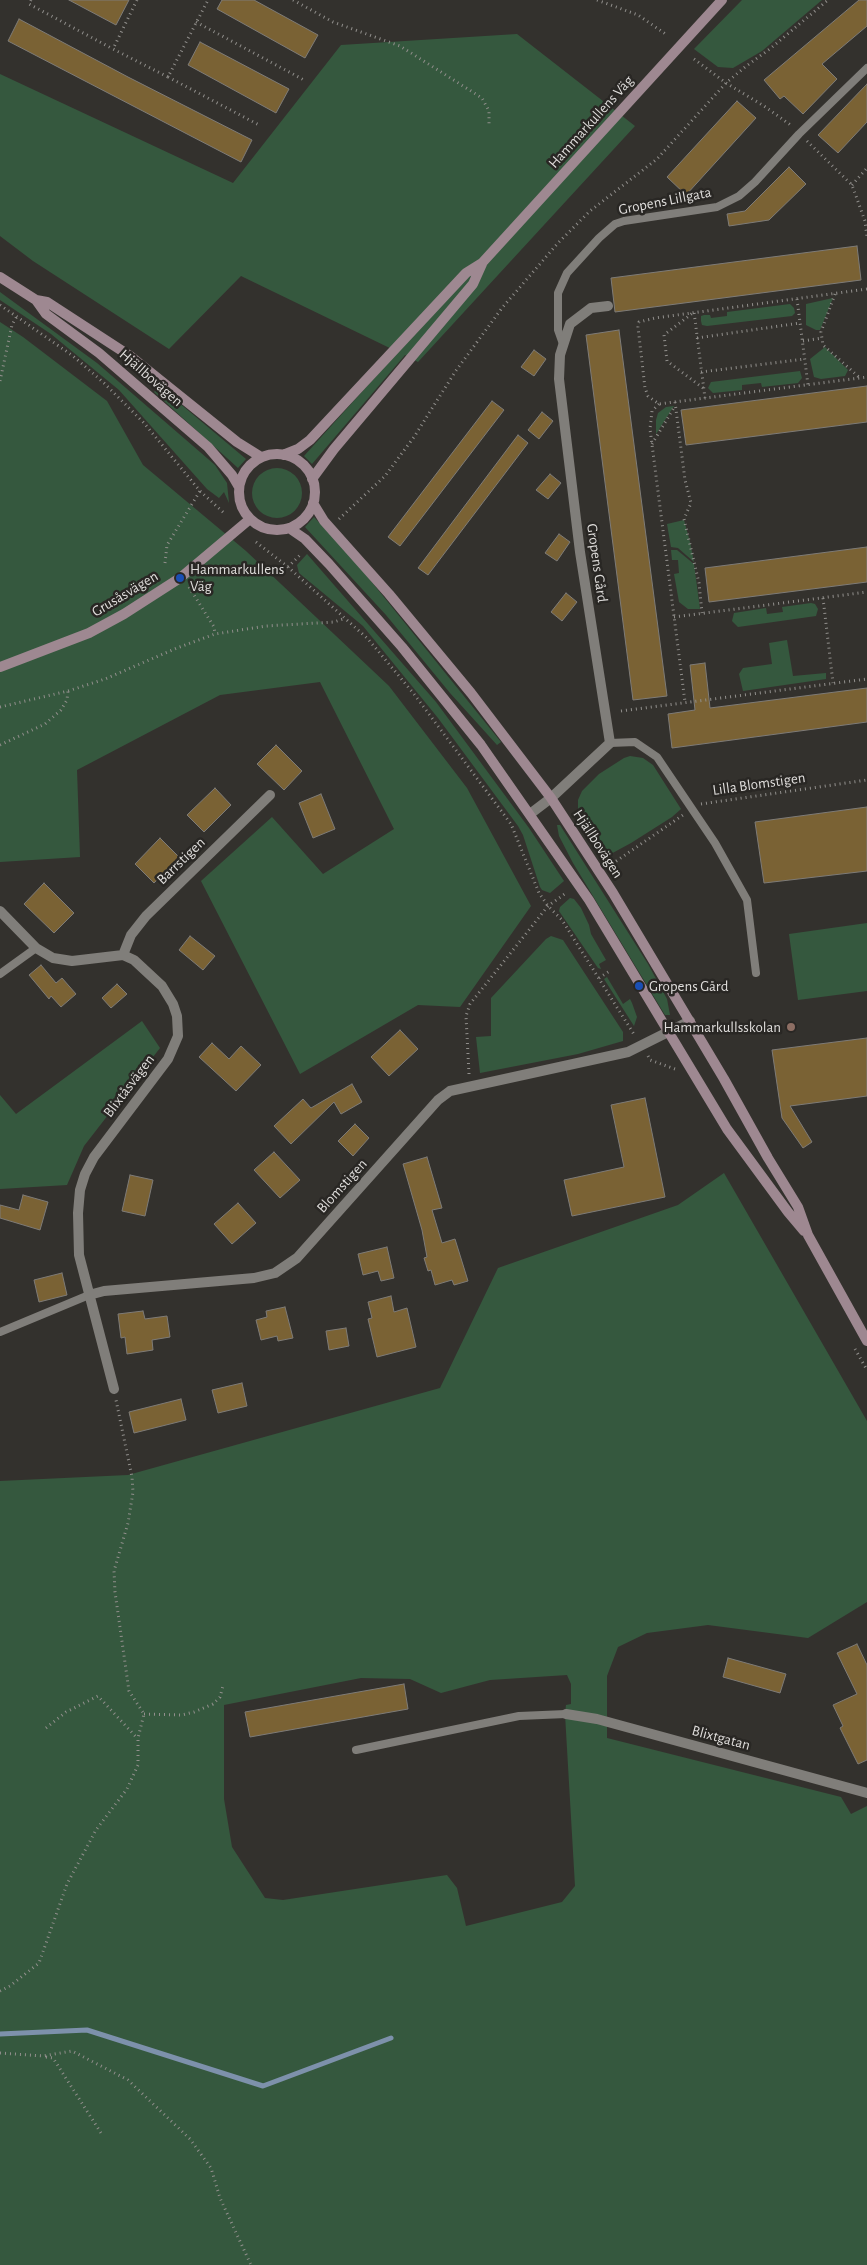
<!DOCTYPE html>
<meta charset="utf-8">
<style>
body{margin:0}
canvas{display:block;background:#33312d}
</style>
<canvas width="867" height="2265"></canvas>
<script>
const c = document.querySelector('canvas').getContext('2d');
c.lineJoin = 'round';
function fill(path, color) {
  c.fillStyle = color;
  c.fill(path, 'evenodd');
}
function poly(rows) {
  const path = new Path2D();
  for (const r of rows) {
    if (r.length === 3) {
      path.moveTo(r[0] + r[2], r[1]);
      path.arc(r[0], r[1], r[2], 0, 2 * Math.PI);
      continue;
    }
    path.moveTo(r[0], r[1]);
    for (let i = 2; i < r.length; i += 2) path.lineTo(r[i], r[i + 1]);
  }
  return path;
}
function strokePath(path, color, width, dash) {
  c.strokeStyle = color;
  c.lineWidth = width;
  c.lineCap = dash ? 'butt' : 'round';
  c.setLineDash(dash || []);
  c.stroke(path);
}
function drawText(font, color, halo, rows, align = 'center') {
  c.font = font + ' "Alegreya Sans",sans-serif';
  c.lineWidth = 5;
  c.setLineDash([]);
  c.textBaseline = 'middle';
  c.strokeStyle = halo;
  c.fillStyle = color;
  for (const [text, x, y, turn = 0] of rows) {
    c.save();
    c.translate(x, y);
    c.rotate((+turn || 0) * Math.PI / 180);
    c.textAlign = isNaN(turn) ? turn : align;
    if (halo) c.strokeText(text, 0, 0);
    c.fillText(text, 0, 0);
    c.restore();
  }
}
fill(poly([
 [742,0,822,0,762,51,733,68,718,67,694,49],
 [517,34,635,126,418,362,405,355,312,464,304,456,398,352,241,276,169,349,33,261,0,236,0,74,233,183,341,45],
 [0,292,97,363,215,465,227,483,229,503,224,492,219,498,207,489,119,390,51,334,0,300],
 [833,298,820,330,816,330,806,325,806,304],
 [790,304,794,308,795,313,792,316,707,326,702,325,701,321,701,316,704,315,710,315,711,318,727,316,727,312],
 [0,322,23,337,107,401,143,465,246,551,389,686,467,788,531,906,460,1007,418,1005,300,1074,201,881,272,817,323,874,394,829,320,682,220,695,77,770,80,857,0,862],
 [825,347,848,370,845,376,821,379,814,377,810,359],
 [800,371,802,378,798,383,762,387,761,383,742,385,742,390,713,393,708,388,711,382],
 [159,386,246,459,238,468,154,392],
 [674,406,656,434,656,420,658,413,666,407],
 [277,493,25],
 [314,517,358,565,501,742,497,745,450,693,386,615,305,527],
 [684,520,690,542,694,562,678,548,671,547,667,524],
 [671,550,677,550,694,564,700,609,688,609,679,602,674,574,679,573,678,560,672,560],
 [307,554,436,702,529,828,564,881,550,893,542,890,540,887,523,835,518,826,438,718,363,626,299,573,297,565],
 [811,603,815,604,818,609,816,616,738,627,732,621,734,613,766,608,767,614,783,612,782,607],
 [787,640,793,676,826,673,826,679,743,691,739,674,743,668,772,664,769,643],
 [630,756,643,758,653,765,681,809,672,817,631,843,607,856,601,856,583,823,578,810,578,800,582,791,599,774,624,758],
 [557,825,560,825,648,964,667,999,670,1015,665,1015,573,863,559,836],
 [570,898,574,899,581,908,589,925,591,934,606,960,599,964,601,969,598,968,559,911,560,907],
 [867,923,867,991,798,1000,789,934],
 [551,936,563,940,623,1032,623,1041,578,1054,480,1073,476,1037,491,1036,491,998,546,939],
 [607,977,623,1004,630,999,632,1003,637,1017,634,1026,604,979],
 [142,1021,160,1048,84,1146,67,1185,0,1189,0,1095,16,1114],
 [724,1173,867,1421,867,1602,808,1638,708,1625,647,1633,618,1647,607,1676,607,1738,841,1797,851,1814,867,1806,867,2265,0,2265,0,1481,128,1475,440,1388,498,1268,678,1205],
 [567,1675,571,1684,571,1704,566,1705,565,1714,575,1886,562,1902,466,1926,457,1888,447,1875,283,1900,265,1898,232,1847,224,1799,224,1705,361,1678,410,1679,441,1693,490,1680]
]), '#35583e');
strokePath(poly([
 [0,2034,87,2030,263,2086,391,2038]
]), '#7d91ab', 5);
const building = poly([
 [69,0,129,0,116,25,69,0],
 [222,0,254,0,318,35,305,58,217,9,222,0],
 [859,0,867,0,867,26,822,64,837,79,803,114,784,96,780,99,764,80,859,0],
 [19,19,128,77,252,140,241,162,8,41,19,19],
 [200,42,289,89,276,113,188,65,200,42],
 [867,84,867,122,838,153,818,135,867,84],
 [737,101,756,118,686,195,667,177,737,101],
 [789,167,806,184,769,220,729,226,727,214,745,211,789,167],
 [857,246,861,280,615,312,611,278,857,246],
 [619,330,667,696,633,700,586,335,619,330],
 [534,350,546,359,534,376,521,367,534,350],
 [867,386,867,422,686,445,681,410,867,386],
 [492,401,504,410,400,546,388,537,492,401],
 [542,412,553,421,539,439,528,430,542,412],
 [518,435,528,443,428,575,418,568,518,435],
 [550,474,561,483,548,499,536,490,550,474],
 [559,534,570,542,557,561,545,553,559,534],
 [867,547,867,582,709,602,705,568,867,547],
 [566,593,577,602,562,621,551,612,566,593],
 [705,663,710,708,867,688,867,722,672,748,668,714,695,710,690,665,705,663],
 [276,745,302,771,284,790,257,764,276,745],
 [215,788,231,805,204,832,187,815,215,788],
 [321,794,335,829,313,838,299,803,321,794],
 [867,807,867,871,764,883,755,822,867,807],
 [160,838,179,857,154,883,135,864,160,838],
 [44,883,74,913,54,933,24,904,44,883],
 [190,936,215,956,203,970,179,950,190,936],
 [41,965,56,983,62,978,76,994,61,1007,51,996,49,999,29,975,41,965],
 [117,984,127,994,111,1008,102,998,117,984],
 [400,1030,418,1049,389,1076,371,1057,400,1030],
 [867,1038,867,1096,790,1106,812,1142,803,1148,782,1118,772,1050,867,1038],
 [212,1043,229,1059,241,1046,261,1065,236,1091,199,1057,212,1043],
 [352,1084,362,1102,341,1114,334,1102,291,1144,274,1126,303,1099,311,1108,352,1084],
 [645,1098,665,1197,572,1216,564,1180,624,1167,611,1105,645,1098],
 [355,1124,369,1138,353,1156,338,1141,355,1124],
 [274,1152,300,1180,280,1198,254,1170,274,1152],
 [427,1157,442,1208,432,1210,442,1243,455,1239,468,1281,454,1285,452,1280,435,1285,431,1270,428,1271,424,1258,427,1257,422,1230,403,1164,427,1157],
 [130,1175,153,1180,145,1216,122,1211,130,1175],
 [23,1195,48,1202,40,1230,0,1218,0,1205,19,1210,23,1195],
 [238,1203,256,1223,232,1244,214,1224,238,1203],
 [387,1247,394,1278,381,1281,378,1271,363,1275,358,1254,387,1247],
 [62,1273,67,1295,39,1302,34,1280,62,1273],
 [391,1296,394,1312,407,1308,416,1347,377,1357,368,1319,372,1318,368,1302,391,1296],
 [285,1307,293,1338,278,1341,277,1336,261,1340,256,1320,267,1317,266,1311,285,1307],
 [143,1311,145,1319,167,1316,170,1337,152,1340,153,1350,127,1354,125,1337,121,1338,118,1314,143,1311],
 [346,1328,349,1346,329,1350,326,1331,346,1328],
 [242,1383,247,1406,218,1413,212,1390,242,1383],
 [181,1399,186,1420,134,1433,129,1412,181,1399],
 [857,1644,867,1665,867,1760,858,1764,840,1728,843,1726,833,1705,857,1694,837,1653,857,1644],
 [728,1658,786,1674,780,1693,723,1677,728,1658],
 [404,1684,408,1709,250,1737,245,1712,404,1684]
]);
fill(building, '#7a6234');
strokePath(building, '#7e7b77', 1);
strokePath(poly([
 [31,0,29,4,113,49],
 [137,0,113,49,168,77,208,0],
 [293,0,333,22,400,46,482,98,489,111,489,125],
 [597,0,638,15,667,35],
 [196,22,304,80],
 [694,59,726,83,764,106,792,126],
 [168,77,259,125],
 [807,141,852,185,865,221,867,237],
 [852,185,867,168],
 [867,289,655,318,639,322,638,327,645,388,648,396,659,404,867,377],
 [835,294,821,332,823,345,860,378],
 [797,299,808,385],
 [0,305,73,356,104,383,144,423,200,491,224,513],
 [697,338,800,323],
 [803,341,822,338],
 [701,372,805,359],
 [0,381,12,325,17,316],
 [703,388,667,361,664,335,694,312,705,398],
 [675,402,685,480,691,503,684,519,699,583,702,613],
 [659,404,652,411,650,429,685,702],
 [652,444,675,406],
 [339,519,385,476,414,437,455,372,502,308,558,243,590,211,657,159,726,83,745,67,771,48,828,0],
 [256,542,288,567,368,639,414,694,511,824,539,893,548,906,562,920,635,1036],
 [165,563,167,545,200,491],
 [288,567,301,554],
 [189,587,214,627,215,634],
 [823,598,833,683],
 [674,617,867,592],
 [0,707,68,691,105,679,177,648,215,634,266,626,334,622,346,618],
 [621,711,867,679],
 [0,745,45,724,61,710,67,700,68,691],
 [701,804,867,780],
 [612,864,683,815],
 [599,978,611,970],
 [648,1056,650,1060,675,1069],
 [469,1074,466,1016,470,1004,548,906,566,893],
 [855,1349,867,1370],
 [144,1714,182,1715,194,1712,213,1704,220,1697,223,1686],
 [46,1728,66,1712,98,1696,137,1738],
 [0,1991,10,1986,39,1963,67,1884,96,1830,127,1789,138,1765,138,1738,144,1714,129,1691,115,1592,114,1571,128,1523,133,1492,132,1477,116,1400],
 [0,2053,43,2056,72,2051,128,2080,190,2139,211,2168,220,2198,251,2265],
 [46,2057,53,2058,101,2133]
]), '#918f8c', 3, [1, 4]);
strokePath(poly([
 [563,344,558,330,558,293,567,273,599,238,615,224,624,221,717,207,739,196,755,182,799,134,867,68],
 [610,743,635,742,657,757,715,843,747,900,756,973],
 [0,974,36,948],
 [0,1332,89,1295],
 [356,1750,519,1716,566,1714]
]), '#807e7a', 8);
strokePath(poly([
 [530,814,551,798,610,743,580,552,559,379,560,355,570,324,591,308,608,306],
 [0,911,36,948,53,958,72,961,123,955,134,960,162,986,173,1004,177,1016,178,1036,168,1059,94,1157,85,1174,80,1190,78,1213,79,1255,114,1389],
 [123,955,131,935,146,916,270,795],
 [89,1295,104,1291,254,1278,275,1273,297,1258,438,1100,450,1091,628,1052,690,1021],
 [566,1714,597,1719,867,1793]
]), '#807e7a', 10);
strokePath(poly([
 [0,277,36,300,46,314,99,353,208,447,232,475,239,487],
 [36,300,47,302,130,356,237,442,261,457],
 [277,492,38],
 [283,455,298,449,310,440,466,273,482,263,722,0],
 [312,479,334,449,473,284,482,264],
 [313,503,324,521,389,594,471,693,551,798,613,893,724,1079,768,1158,798,1207,808,1235,867,1341],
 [289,528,305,539,329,564,402,647,481,745,589,900,727,1129,788,1212,804,1231],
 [0,667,89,633,124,614,180,578,250,519]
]), '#9e8891', 10);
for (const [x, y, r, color] of [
 [180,578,5,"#1a4fb4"],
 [639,986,5,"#1a4fb4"],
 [791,1027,5,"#8d6e63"]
]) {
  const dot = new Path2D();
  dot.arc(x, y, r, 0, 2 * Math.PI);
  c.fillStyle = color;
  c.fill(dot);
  strokePath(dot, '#292724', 2);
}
drawText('15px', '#dfdddb', '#292724', [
 ["Hammarkullens Väg",591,122,-48],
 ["Gropens Lillgata",665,201,-11],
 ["Hjällbovägen",151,378,41],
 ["Gropens Gård",597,563,82],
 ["Grusåsvägen",125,594,-31],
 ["Lilla Blomstigen",759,784,-8],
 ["Hjällbovägen",598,844,57],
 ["Barrstigen",181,861,-44],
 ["Blixtåsvägen",129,1086,-53],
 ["Blomstigen",342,1186,-48],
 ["Blixtgatan",721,1738,15]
]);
drawText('15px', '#dfdddb', '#292724', [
 ["Hammarkullens",190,569],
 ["Väg",190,586],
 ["Gropens Gård",649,986],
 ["Hammarkullsskolan",781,1027,"right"]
], 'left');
</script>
